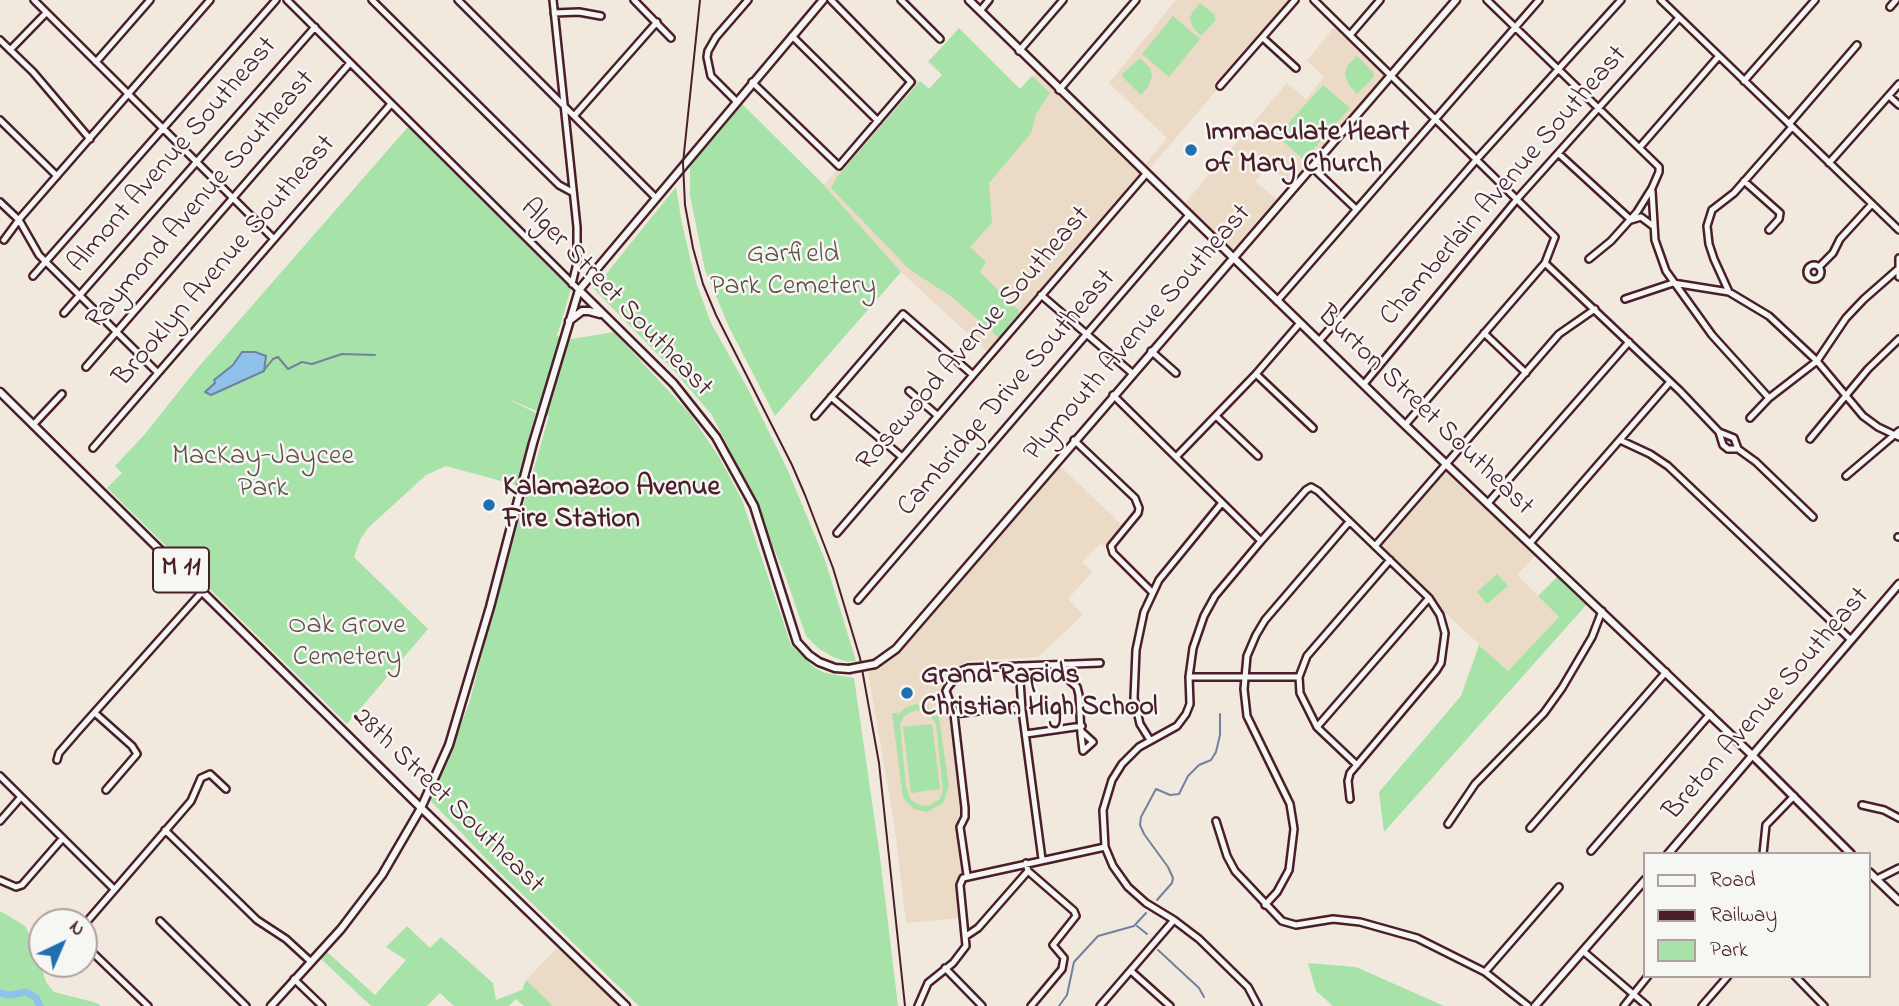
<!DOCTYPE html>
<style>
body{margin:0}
#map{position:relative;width:1899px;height:1006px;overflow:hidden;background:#f1e9de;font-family:"Indie Flower",sans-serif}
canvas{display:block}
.legend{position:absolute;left:1643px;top:852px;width:228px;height:126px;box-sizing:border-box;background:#f6f6f2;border:2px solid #b1a0a2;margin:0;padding:9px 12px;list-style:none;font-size:21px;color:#4a1f2b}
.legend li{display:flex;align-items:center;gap:14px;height:35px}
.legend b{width:35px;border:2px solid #b1a0a2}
.north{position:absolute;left:28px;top:908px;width:70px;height:70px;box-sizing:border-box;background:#f6f6f2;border:2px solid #b1a0a2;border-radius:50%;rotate:44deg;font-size:19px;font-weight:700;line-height:28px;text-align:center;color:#4a1f2b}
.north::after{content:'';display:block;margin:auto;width:24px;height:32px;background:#1f6fb2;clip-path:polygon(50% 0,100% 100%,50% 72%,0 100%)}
</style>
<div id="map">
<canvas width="1899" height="1006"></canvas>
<ul class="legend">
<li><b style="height:9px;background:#f6f6f2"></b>Road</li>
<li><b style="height:9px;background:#4a1f2b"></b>Railway</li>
<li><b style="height:19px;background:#a7e2a8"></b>Park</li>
</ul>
<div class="north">N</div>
</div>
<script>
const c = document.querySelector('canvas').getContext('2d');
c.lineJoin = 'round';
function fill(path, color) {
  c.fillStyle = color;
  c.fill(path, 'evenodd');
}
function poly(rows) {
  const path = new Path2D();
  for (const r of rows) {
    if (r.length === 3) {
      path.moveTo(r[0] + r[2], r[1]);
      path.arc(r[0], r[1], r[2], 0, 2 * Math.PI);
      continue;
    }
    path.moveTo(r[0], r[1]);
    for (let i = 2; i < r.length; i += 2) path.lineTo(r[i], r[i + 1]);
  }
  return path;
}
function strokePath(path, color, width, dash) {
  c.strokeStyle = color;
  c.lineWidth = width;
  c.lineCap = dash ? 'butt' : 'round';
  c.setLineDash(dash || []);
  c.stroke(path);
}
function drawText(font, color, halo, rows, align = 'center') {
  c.font = font + ' "Indie Flower",sans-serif';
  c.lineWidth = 5;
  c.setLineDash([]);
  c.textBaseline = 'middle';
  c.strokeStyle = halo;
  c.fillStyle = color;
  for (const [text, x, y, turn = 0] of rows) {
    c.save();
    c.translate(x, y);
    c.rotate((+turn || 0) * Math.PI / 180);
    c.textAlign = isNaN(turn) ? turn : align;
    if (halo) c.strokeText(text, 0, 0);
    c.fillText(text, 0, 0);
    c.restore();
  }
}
fill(poly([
 [1176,0,1290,0,1226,75,1214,82,1216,91,1149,169,1145,165,1167,138,1109,83],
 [1336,25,1386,74,1290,184,1269,166,1255,181,1277,200,1232,249,1184,204,1287,83,1306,99,1324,77,1307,61],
 [960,30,1020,90,1036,73,1141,174,988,352,901,272,824,185,915,79,927,90,942,75,927,62],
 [1058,464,1122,525,1104,546,1101,543,1082,562,1092,572,1068,599,1083,615,1038,657,966,661,943,688,942,692,948,705,963,813,956,823,963,871,956,883,960,918,906,923,894,822,868,673,892,660],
 [1446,468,1537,554,1517,575,1559,617,1508,671,1441,609,1434,598,1380,546],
 [559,946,622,1006,553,1006,526,980]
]), '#ebdac6');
fill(poly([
 [1200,3,1215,15,1215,21,1201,36,1193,28,1190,18,1192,13],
 [1173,16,1200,39,1169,77,1142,54],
 [959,28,1020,89,1032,76,1050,93,1036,114,1031,133,989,183,992,223,970,247,986,262,980,272,1020,312,999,338,952,297,909,269,831,188,837,177,920,81,929,89,942,75,929,61],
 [1357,56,1373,72,1374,77,1357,94,1349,85,1345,75,1347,66],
 [1140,58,1150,68,1152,76,1148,87,1141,95,1121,75],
 [1323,85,1350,108,1304,160,1277,136],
 [741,103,824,185,901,272,775,416,729,327,705,270,690,195,690,164],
 [408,127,571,289,557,336,572,339,614,332,690,414,719,457,742,500,791,645,815,668,825,673,854,678,880,857,898,1006,639,1006,494,867,430,800,469,704,494,607,549,416,506,398,536,413,516,485,446,466,426,475,368,528,360,540,354,557,428,629,347,724,107,488,122,473,115,466,145,434,195,371],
 [676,187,682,224,696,282,711,323,748,389,789,473,825,560,856,661,848,662,833,657,818,648,806,636,786,578,752,495,712,415,677,374,594,289],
 [1497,574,1508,586,1487,604,1477,592],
 [1559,575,1588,603,1384,832,1379,792,1461,696,1479,645,1508,671,1559,617,1538,596],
 [916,704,932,709,939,718,949,786,943,803,927,812,914,809,903,798,892,713,897,713,898,715,905,708],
 [916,710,928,713,936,724,943,791,939,800,928,806,919,805,911,800,906,787,900,724,904,716],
 [932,724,940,789,911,793,903,727],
 [0,911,25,926,33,941,46,982,54,992,97,1003,101,1006,0,1006],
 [407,926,430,948,441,937,493,983,496,1000,522,990,526,980,553,1006,524,1006,516,999,509,1006,454,1006,440,993,427,1006,371,1006,319,957,325,950,375,995,406,960,386,947],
 [1308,963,1356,967,1444,1006,1333,1006,1316,991]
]), '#a7e2a8');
const water = poly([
 [242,352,255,352,266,356,264,371,211,395,205,392,215,383,214,380,233,365,242,352]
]);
fill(water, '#8ec1eb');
strokePath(water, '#73809e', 2);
strokePath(poly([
 [265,369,273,359,278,357,288,369,302,362,312,364,342,354,375,355],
 [1157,900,1172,883,1173,878,1168,867,1144,834,1140,825,1141,817,1156,789,1170,795,1179,794,1188,776,1199,765,1211,760,1216,752,1220,735,1220,714],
 [1137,926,1147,934],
 [1158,950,1199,988,1204,997],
 [1059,1006,1067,995,1074,962,1098,936,1134,926,1146,913]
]), '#73809e', 2);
strokePath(poly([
 [0,993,10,995,26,992,36,998,40,1006]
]), '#8ec1eb', 7);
const minor = poly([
 [34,0,274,239],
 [287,0,579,290],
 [372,0,559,185,572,192],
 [458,0,655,197],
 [553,0,577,227,577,263,572,284],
 [634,0,671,38],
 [901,0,940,39],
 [1314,0,1555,237,1545,263,1405,425],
 [1487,0,1659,167,1659,172,1652,188,1637,212,1611,241,1589,259],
 [1661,0,1899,230],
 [1890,7,1896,0],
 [980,11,989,0],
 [554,13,579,12,601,16],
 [1350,35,1380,0],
 [792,36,878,121],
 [1263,38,1296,68],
 [0,40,33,72,90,139],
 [10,50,46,13],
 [1019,51,1063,0],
 [96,62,150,0],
 [1744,81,1815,0],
 [752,82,839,166,911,82,831,0],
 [1220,86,1295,0],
 [1059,90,1136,0],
 [1889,96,1899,105],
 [736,101,711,76,707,57,708,51,716,37,748,0],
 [574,116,657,22],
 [0,120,57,176],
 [1789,124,1857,45],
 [1640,147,1719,56],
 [1559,154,1631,220,1641,217,1653,226],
 [1829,163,1899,84],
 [1312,167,1356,209],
 [1744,181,1780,213,1779,219,1769,230],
 [1652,191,1655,240,1666,271,1712,335,1769,398],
 [0,202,19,220,39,255,158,373],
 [4,240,21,217,210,0],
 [1899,258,1899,277],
 [1545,263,1680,391,1719,432,1734,438,1738,449],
 [1814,272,7],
 [1819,267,1833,253,1840,239,1872,204],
 [33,276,276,0],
 [1729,292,1714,259,1709,244,1707,226,1712,210,1734,193,1792,127],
 [1041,295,1132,373],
 [1625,299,1673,283,1729,292,1769,316,1817,361,1863,416,1878,427,1899,437],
 [1277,301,1539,0],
 [64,313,315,27],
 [1484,333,1526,373],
 [1319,341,1477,159,1621,0],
 [1151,351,1176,373],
 [86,367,350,63],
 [1256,374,1313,428],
 [1364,384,1518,198,1679,18],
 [909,391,938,416],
 [1113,395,1261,541],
 [831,397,902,457],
 [815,416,903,314,973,375],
 [1216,416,1258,456],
 [1750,418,1769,398,1817,361,1846,318,1864,299,1897,270],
 [33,425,62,394],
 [1719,432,1723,445,1728,449,1738,449,1756,462,1813,517],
 [1810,439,1868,369,1899,339],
 [1074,440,1135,498,1139,508,1138,513,1111,546,1113,553,1152,592],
 [1620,440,1650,454,1668,466,1851,640],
 [93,448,391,104],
 [1176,457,1256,374,1300,323],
 [1846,476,1899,431],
 [1488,503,1629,342],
 [837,533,1146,174],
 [1898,537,1899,537],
 [1530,543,1670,382],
 [1375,546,1559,334,1595,309],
 [858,600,1189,215],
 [1066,664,1069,680,1077,687,1079,695,1081,734,1083,751,1093,742,1081,731],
 [1019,666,1022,710,1042,859],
 [1189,677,1299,677],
 [95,713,132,746,137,754,106,790],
 [954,714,1002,708,1022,710],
 [1317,727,1429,598],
 [1026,734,1082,726],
 [1150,740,1140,724,1134,698,1136,650,1144,612,1159,580,1221,504],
 [57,760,59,753,78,731,202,592],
 [1357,765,1317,727,1300,693,1299,677,1307,656,1390,560],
 [0,776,114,889],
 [1862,805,1884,810,1899,818],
 [0,821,21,797],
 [1216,821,1227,856,1235,871,1282,921,1296,925,1333,919,1360,922,1417,938,1485,972,1528,1006],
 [1448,824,1475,784,1544,713,1562,688,1592,637,1602,611],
 [1530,828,1666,672],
 [165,830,257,920,286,939,310,961],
 [1591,851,1710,714],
 [1763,854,1766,825,1794,796],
 [1028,871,1074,911,1076,916,1053,945,1064,958,1062,969,1031,1006],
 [967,875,960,827,965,817,965,808,954,714,946,691,948,687,961,671,968,668,1100,663],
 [1877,879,1899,868],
 [0,880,16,887,22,885,62,839],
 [1265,905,1277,892,1289,870,1294,829,1290,804,1247,716,1244,689,1247,656,1256,635,1265,620,1349,522],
 [160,921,246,1006],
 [84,925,191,801,201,778,210,774,226,789],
 [966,936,978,928,1028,871,1026,863],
 [84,941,92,952,148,1006],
 [1583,951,1647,1006],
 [945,968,982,1006],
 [1131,971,1170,1006],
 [1485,972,1559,887],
 [1795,976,1824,1006],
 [294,979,322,1006],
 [918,1006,928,983,953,963,966,946,960,885,963,878,1105,847],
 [1100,1006,1174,920],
 [1258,1006,1248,987,1199,939,1174,920,1146,903,1128,887,1113,866,1105,847,1103,810,1112,780,1122,764,1139,747,1177,726,1186,714,1190,704,1189,677,1193,648,1204,616,1215,596,1261,541,1306,490,1311,487,1318,491,1429,598,1440,615,1445,633,1441,663,1436,671,1350,773,1348,781,1350,799],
 [1624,1006,1648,976],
 [1702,1006,1728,976]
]);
const major = poly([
 [969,0,1405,425,1753,756,1851,854],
 [579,290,674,384,716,437,754,506,797,642,809,655,819,662,835,668,849,669],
 [569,321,582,311,589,311,600,314],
 [0,392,414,801,626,1006],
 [875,664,896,649,1456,0],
 [1668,854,1899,584],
 [1869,872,1899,901],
 [271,1006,341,929,382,875,421,808,449,745,490,607,533,443,579,290,823,0],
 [1535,1006,1645,880]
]);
strokePath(minor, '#4a1f2b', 10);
strokePath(major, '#4a1f2b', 11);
strokePath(minor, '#f6f6f2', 5);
strokePath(major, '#f6f6f2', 6);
strokePath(poly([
 [700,0,683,163,685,205,693,248,703,284,716,315,792,465,805,495,833,568,860,658,879,763,905,1006]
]), '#4a1f2b', 2);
const majorBridge = poly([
 [849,669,875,664]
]);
strokePath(majorBridge, '#4a1f2b', 11, []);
strokePath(majorBridge, '#f6f6f2', 6);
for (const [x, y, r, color] of [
 [1191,150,7,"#1f6fb2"],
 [489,505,7,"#1f6fb2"],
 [907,693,7,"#1f6fb2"]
]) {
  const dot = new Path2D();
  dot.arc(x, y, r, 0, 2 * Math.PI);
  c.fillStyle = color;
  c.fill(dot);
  strokePath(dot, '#f6f6f2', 2.5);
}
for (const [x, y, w] of [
 [181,570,56]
]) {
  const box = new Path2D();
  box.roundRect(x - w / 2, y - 22.5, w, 45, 5);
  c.fillStyle = '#f6f6f2';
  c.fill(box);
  strokePath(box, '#4a1f2b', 2);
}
drawText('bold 26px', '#4a1f2b', null, [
 ["M 11",181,570]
]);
drawText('bold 28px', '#4a1f2b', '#f6f6f2', [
 ["Immaculate Heart",1205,134],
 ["of Mary Church",1205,166],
 ["Kalamazoo Avenue",503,489],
 ["Fire Station",503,521],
 ["Grand Rapids",921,677],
 ["Christian High School",921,709]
], 'left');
drawText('28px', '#4a1f2b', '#f6f6f2', [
 ["Almont Avenue Southeast",174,156,-49],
 ["Chamberlain Avenue Southeast",1505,187,-49],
 ["Raymond Avenue Southeast",202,201,-49],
 ["Brooklyn Avenue Southeast",226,262,-49],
 ["Alger Street Southeast",615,299,46],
 ["Plymouth Avenue Southeast",1139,334,-49],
 ["Rosewood Avenue Southeast",975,340,-49],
 ["Cambridge Drive Southeast",1008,394,-49],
 ["Burton Street Southeast",1424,412,44],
 ["Breton Avenue Southeast",1768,705,-49],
 ["28th Street Southeast",447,802,44]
]);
drawText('28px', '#61504a', '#f6f6f2', [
 ["Garfield",793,256],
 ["Park Cemetery",793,288],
 ["MacKay-Jaycee",263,458],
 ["Park",263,490],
 ["Oak Grove",347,627],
 ["Cemetery",347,659]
]);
</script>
